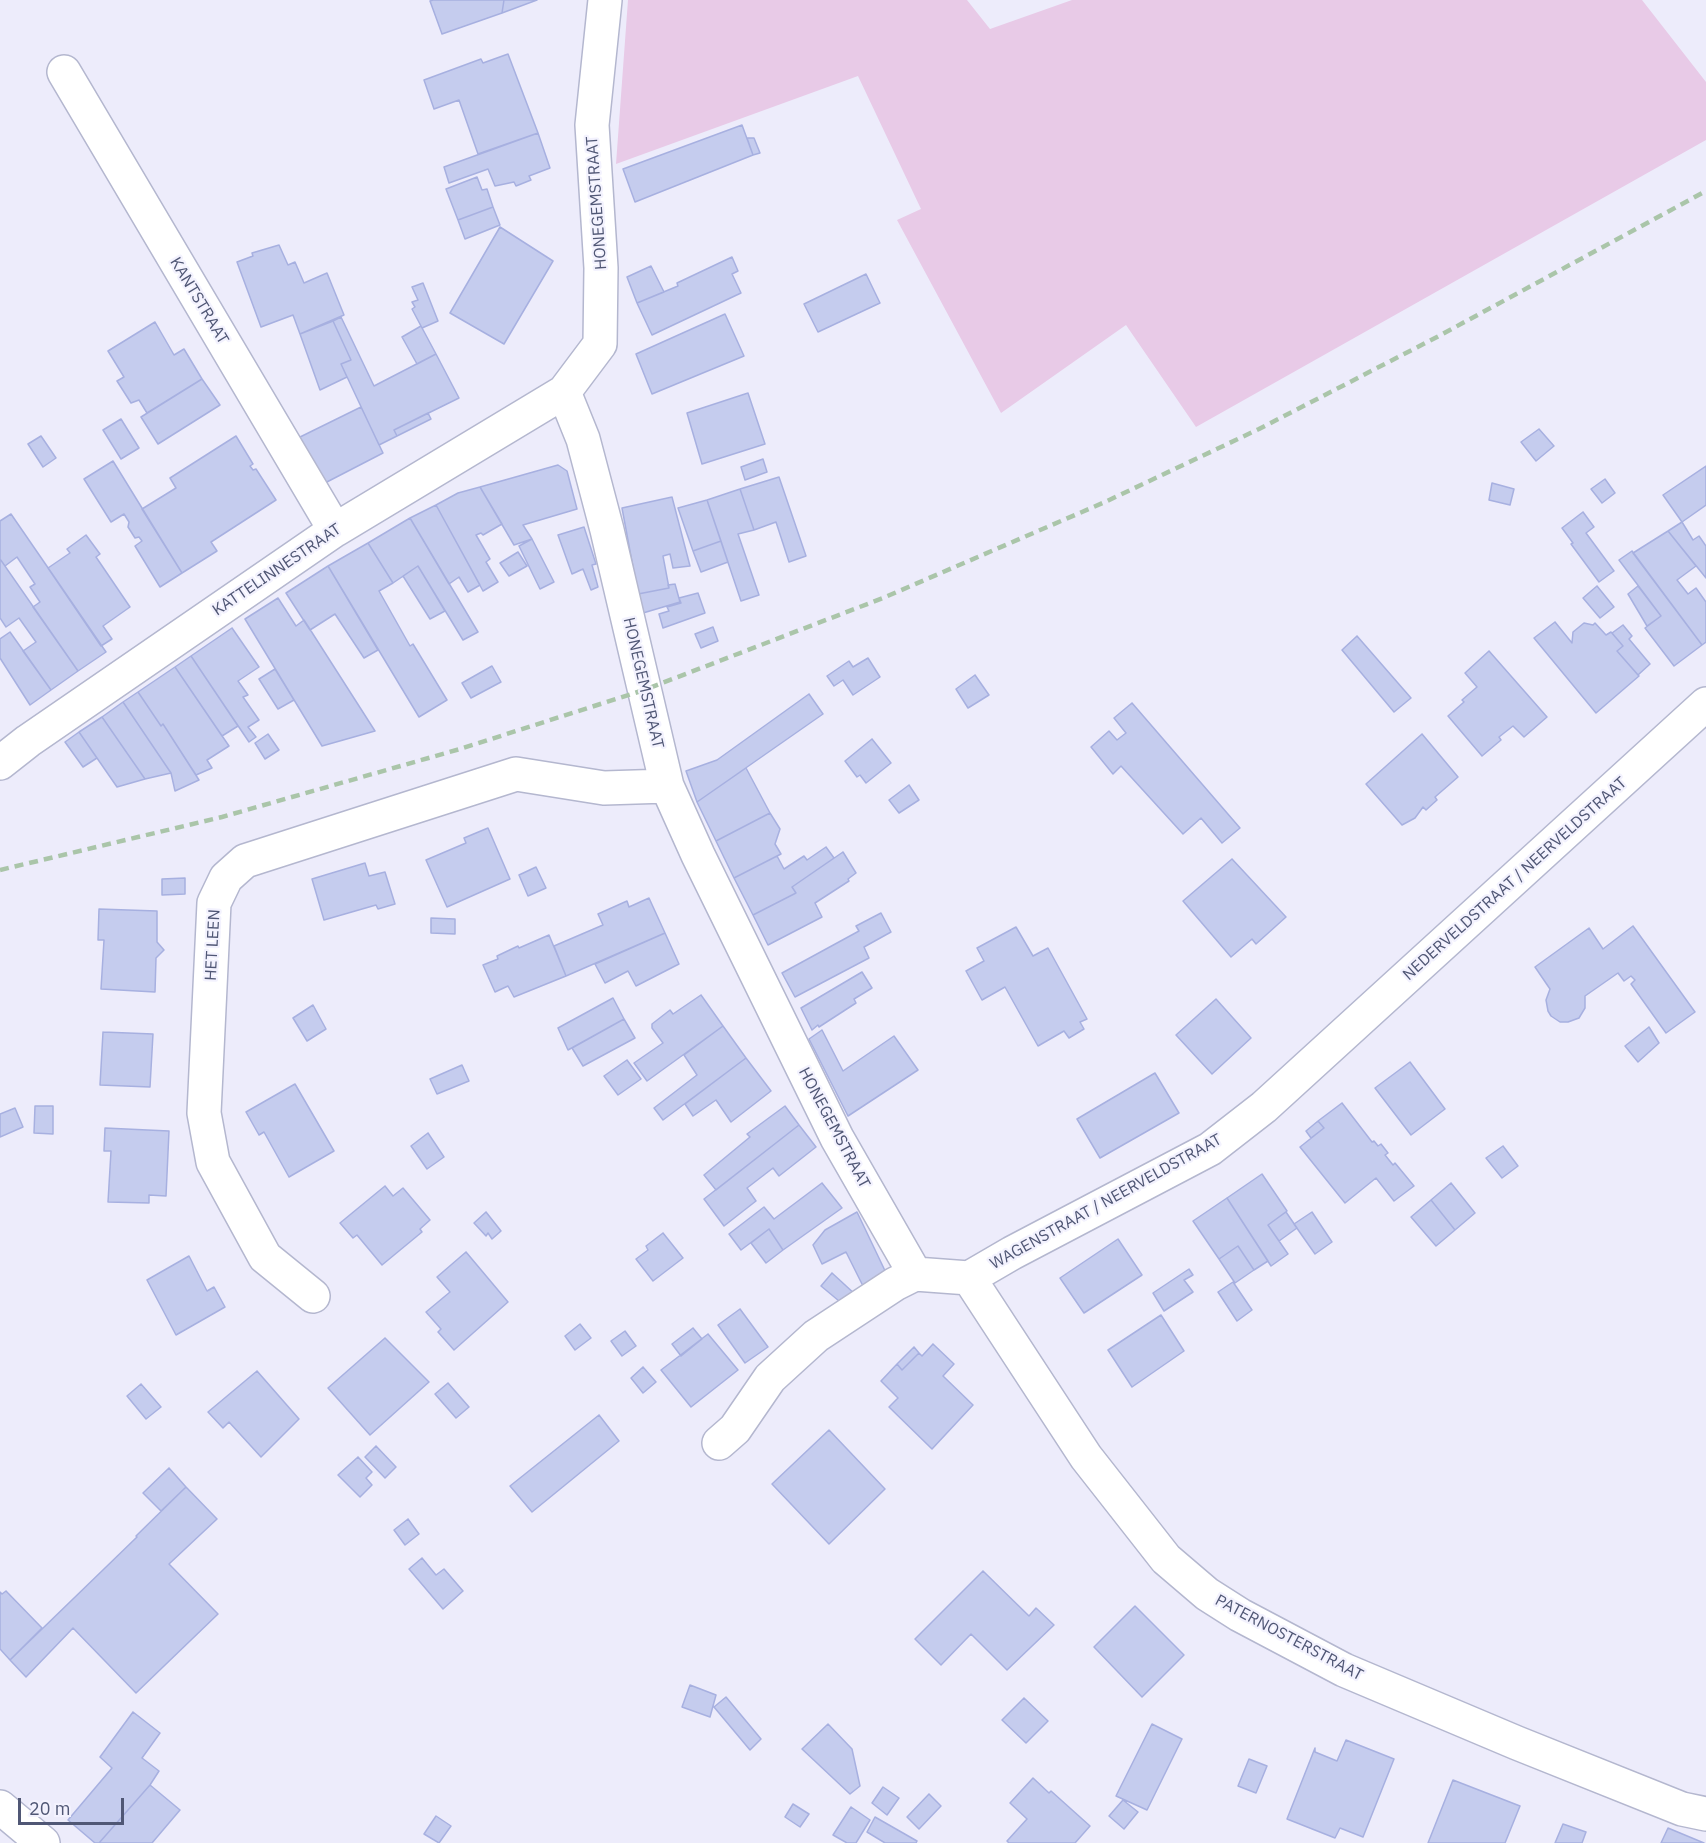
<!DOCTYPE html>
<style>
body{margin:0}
#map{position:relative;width:1706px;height:1843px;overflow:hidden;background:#edecfb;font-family:"IBM Plex Sans",sans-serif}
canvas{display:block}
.scale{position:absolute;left:18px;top:1798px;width:106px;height:27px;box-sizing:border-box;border:3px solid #505775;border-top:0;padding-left:8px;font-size:18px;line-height:21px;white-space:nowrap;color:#505775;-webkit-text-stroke:4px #f3f2fe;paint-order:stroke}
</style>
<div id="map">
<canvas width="1706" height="1843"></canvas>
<div class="scale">20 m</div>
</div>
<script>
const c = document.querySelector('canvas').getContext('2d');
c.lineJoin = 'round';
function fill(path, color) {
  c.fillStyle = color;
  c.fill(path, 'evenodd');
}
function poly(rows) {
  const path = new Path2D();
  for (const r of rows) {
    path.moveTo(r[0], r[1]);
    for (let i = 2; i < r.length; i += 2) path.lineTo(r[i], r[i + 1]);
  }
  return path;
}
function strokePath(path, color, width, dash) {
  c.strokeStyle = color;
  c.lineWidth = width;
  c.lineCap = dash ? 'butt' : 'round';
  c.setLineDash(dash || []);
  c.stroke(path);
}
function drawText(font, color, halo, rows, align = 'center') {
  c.font = font + ' "IBM Plex Sans",sans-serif';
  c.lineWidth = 4.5;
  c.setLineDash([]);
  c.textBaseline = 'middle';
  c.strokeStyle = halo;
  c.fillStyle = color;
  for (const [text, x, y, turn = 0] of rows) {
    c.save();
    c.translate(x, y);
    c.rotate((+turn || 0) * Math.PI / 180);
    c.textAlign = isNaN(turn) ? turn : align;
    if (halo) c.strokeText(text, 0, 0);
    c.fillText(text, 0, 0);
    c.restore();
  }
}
fill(poly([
 [628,0,967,0,990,29,1072,0,1642,0,1706,82,1706,140,1196,427,1126,325,1001,413,897,220,921,209,858,76,616,164]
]), '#e8cae7');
const building = poly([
 [433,0,504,0,502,13,442,34,430,1,433,0],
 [504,0,537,0,502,13,504,0],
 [508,54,538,133,478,154,459,100,434,109,424,80,481,59,483,63,508,54],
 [742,125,753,155,635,202,623,169,742,125],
 [538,133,550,168,529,176,531,180,516,186,514,182,495,186,488,169,449,183,444,167,538,133],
 [747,138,754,138,760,153,753,155,747,138],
 [477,177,482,190,487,189,493,207,458,220,446,189,477,177],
 [493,207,500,225,465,239,458,220,493,207],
 [500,227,553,261,504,344,450,313,500,227],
 [279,245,288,265,295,262,304,283,327,273,344,315,300,334,293,315,261,327,237,262,253,256,252,253,279,245],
 [732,257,738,271,732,274,741,293,652,335,637,303,678,286,677,283,732,257],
 [651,266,664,292,637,303,627,277,651,266],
 [866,274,880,303,818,332,804,304,866,274],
 [423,283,438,321,422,328,412,309,415,307,412,302,418,300,412,287,423,283],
 [725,314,744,356,652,394,636,354,725,314],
 [341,317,374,386,436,354,459,398,394,430,397,436,379,445,341,364,351,360,333,321,341,317],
 [333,321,351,360,341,364,347,377,320,390,300,334,333,321],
 [155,322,174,355,184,349,202,379,147,413,139,400,131,403,117,381,124,377,108,351,155,322],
 [421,326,436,354,417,364,402,337,421,326],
 [202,379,220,405,158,444,141,417,202,379],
 [748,393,765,444,702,464,687,413,748,393],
 [361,407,383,453,323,484,298,438,361,407],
 [428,413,431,419,397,436,394,430,428,413],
 [121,419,139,448,121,459,103,430,121,419],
 [1539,429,1554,446,1536,461,1521,442,1539,429],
 [41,436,56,458,43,467,28,444,41,436],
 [236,436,253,464,250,466,253,470,256,469,276,500,211,542,217,551,182,573,142,509,176,488,170,478,236,436],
 [763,459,767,472,745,480,741,467,763,459],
 [113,461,182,573,160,587,135,546,142,541,139,537,135,538,128,527,129,522,124,514,111,522,84,479,113,461],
 [558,465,567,471,577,509,523,525,532,539,514,545,480,487,558,465],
 [1706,466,1706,505,1682,522,1663,495,1706,466],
 [779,477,806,556,789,562,776,522,754,530,740,489,779,477],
 [1605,479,1615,493,1602,503,1591,489,1605,479],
 [1492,483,1514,489,1510,505,1489,500,1492,483],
 [480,487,502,524,483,535,481,533,476,535,490,559,486,562,498,582,483,591,436,505,458,493,480,487],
 [740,489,754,530,738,534,759,595,741,601,707,500,740,489],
 [672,497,690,566,673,568,670,554,663,556,669,588,638,594,622,508,672,497],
 [707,500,721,541,693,551,678,508,707,500],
 [436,505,480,585,468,592,459,577,449,584,410,518,436,505],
 [1583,512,1594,527,1586,533,1614,571,1599,582,1571,544,1573,543,1562,528,1583,512],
 [11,514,106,652,78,671,33,607,40,602,30,587,35,584,17,557,5,566,0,559,0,521,11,514],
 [410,518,478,632,463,640,418,566,393,583,368,543,410,518],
 [1682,522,1693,540,1699,536,1706,546,1706,578,1668,531,1682,522],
 [584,527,596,564,592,565,598,587,591,590,583,569,572,574,558,535,584,527],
 [1668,531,1696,566,1677,580,1688,594,1696,588,1706,602,1706,642,1702,645,1633,553,1668,531],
 [86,535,100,554,96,557,130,607,103,626,112,639,101,646,48,568,70,553,67,549,86,535],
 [532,539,554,582,540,589,519,546,532,539],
 [721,541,728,562,701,572,693,551,721,541],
 [368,543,393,583,379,591,410,646,413,644,447,700,419,717,328,566,368,543],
 [1632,551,1702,645,1674,666,1645,628,1661,616,1619,560,1632,551],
 [518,552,527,566,509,576,500,563,518,552],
 [0,559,78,671,51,690,23,651,36,642,19,618,6,627,0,618,0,559],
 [328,566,378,650,364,658,335,614,310,630,286,593,328,566],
 [418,566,445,611,430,619,403,576,418,566],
 [675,584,680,602,643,613,638,594,669,588,668,585,675,584],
 [1597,586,1614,607,1600,618,1583,598,1597,586],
 [1638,586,1661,616,1647,626,1628,594,1638,586],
 [698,593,705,613,663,628,659,614,669,611,667,607,681,603,679,598,698,593],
 [278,598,296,626,304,620,375,731,322,746,245,619,278,598],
 [1555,622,1572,643,1573,632,1584,623,1593,625,1595,623,1606,635,1611,632,1623,646,1617,651,1639,676,1596,713,1534,638,1555,622],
 [1623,625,1632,636,1629,639,1650,664,1638,675,1617,651,1623,646,1612,633,1623,625],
 [713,627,718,641,701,648,695,634,713,627],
 [232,628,259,667,238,681,248,695,243,697,259,720,248,727,256,737,249,742,191,656,232,628],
 [10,632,51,690,30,705,0,658,0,639,10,632],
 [1357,636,1411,698,1394,712,1342,650,1357,636],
 [1489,651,1547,717,1524,737,1513,726,1499,737,1501,740,1482,756,1448,716,1464,702,1462,700,1477,687,1465,673,1489,651],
 [191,656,238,726,222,736,175,667,191,656],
 [868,658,880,677,853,695,843,680,834,686,827,676,849,661,853,667,868,658],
 [492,666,501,682,471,698,462,683,492,666],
 [175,667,229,746,207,760,212,768,196,775,163,724,161,726,138,692,175,667],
 [275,669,294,700,278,709,259,679,275,669],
 [975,675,989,695,968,708,956,689,975,675],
 [138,692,161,726,163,724,199,780,175,791,171,773,123,702,138,692],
 [809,694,823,714,697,802,686,771,717,760,809,694],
 [123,702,171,773,145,779,102,717,123,702],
 [1132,703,1240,828,1222,843,1201,818,1183,834,1121,766,1113,774,1091,747,1109,731,1117,740,1126,733,1114,718,1132,703],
 [102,717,145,779,117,787,79,732,102,717],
 [79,732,97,758,83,767,65,742,79,732],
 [268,734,279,750,265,759,255,743,268,734],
 [1422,734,1458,777,1435,797,1437,800,1426,810,1423,807,1415,818,1402,825,1366,784,1422,734],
 [872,739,891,763,866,783,860,775,857,777,845,761,872,739],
 [746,768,770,813,716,841,697,802,746,768],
 [909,785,919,800,899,813,889,800,909,785],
 [770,813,780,829,775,844,781,854,734,878,716,841,770,813],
 [488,828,510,879,447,907,426,860,466,843,464,838,488,828],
 [826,847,834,858,792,887,796,893,753,915,734,878,777,856,784,869,804,856,807,860,826,847],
 [843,852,856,873,848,879,849,881,815,903,822,917,768,945,753,915,796,893,792,887,843,852],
 [1232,859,1286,917,1256,944,1252,939,1231,957,1183,901,1232,859],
 [365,863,369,876,385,872,395,904,378,909,376,905,324,920,312,879,365,863],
 [536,867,546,888,528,896,519,875,536,867],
 [185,878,185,894,162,895,162,879,185,878],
 [649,898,665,933,566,976,554,946,603,925,598,914,627,901,629,907,649,898],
 [99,909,157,911,157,942,164,950,156,958,155,992,101,989,104,940,98,940,99,909],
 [881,913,891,932,864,947,869,958,795,997,782,973,859,931,856,926,881,913],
 [431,918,455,919,455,934,431,933,431,918],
 [1633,926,1695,1012,1666,1033,1631,984,1635,980,1631,976,1624,981,1618,973,1585,996,1585,1008,1579,1018,1568,1022,1560,1022,1551,1016,1548,1011,1546,1000,1550,989,1535,967,1589,928,1603,949,1633,926],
 [1016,927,1033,956,1048,948,1087,1019,1080,1022,1084,1029,1069,1038,1064,1031,1038,1046,1005,987,982,1000,966,971,984,961,977,948,1016,927],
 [665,933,679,964,636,986,628,971,605,983,595,964,665,933],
 [549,935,566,976,514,997,508,986,495,992,483,965,498,959,497,956,518,946,519,948,549,935],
 [862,972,872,988,854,999,856,1003,819,1027,818,1025,812,1030,801,1008,862,972],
 [701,995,723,1026,647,1081,634,1063,663,1043,652,1028,652,1024,670,1010,673,1014,701,995],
 [613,998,624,1019,568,1050,558,1028,613,998],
 [1216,999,1251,1038,1212,1074,1176,1035,1216,999],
 [313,1005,326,1029,307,1041,293,1018,313,1005],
 [624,1019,635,1038,583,1066,572,1048,624,1019],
 [723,1026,746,1058,663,1120,654,1108,697,1075,684,1055,723,1026],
 [1649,1027,1659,1043,1638,1062,1625,1046,1649,1027],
 [822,1030,843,1071,894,1036,918,1070,848,1116,809,1039,822,1030],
 [103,1032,153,1034,150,1087,100,1085,103,1032],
 [746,1058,771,1091,731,1122,716,1100,693,1116,685,1104,746,1058],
 [627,1060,641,1079,618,1095,604,1076,627,1060],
 [1410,1062,1445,1109,1411,1135,1375,1088,1410,1062],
 [462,1065,469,1081,437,1094,430,1079,462,1065],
 [1155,1073,1179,1113,1100,1158,1077,1119,1155,1073],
 [295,1084,334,1151,289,1177,264,1132,259,1135,246,1112,295,1084],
 [1342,1103,1372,1142,1374,1141,1378,1146,1381,1144,1388,1153,1385,1155,1393,1165,1395,1163,1414,1186,1394,1201,1376,1178,1345,1203,1300,1147,1324,1128,1318,1121,1342,1103],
 [35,1106,53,1106,53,1134,34,1133,35,1106],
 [785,1106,799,1125,716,1190,704,1175,750,1137,747,1134,785,1106],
 [15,1108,23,1127,0,1137,0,1114,15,1108],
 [1318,1121,1324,1128,1311,1138,1306,1131,1318,1121],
 [799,1125,816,1147,779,1176,773,1168,747,1188,756,1201,724,1226,704,1199,799,1125],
 [105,1128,169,1131,166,1196,149,1195,149,1203,108,1202,111,1151,104,1151,105,1128],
 [428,1133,444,1157,427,1169,411,1146,428,1133],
 [1503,1146,1518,1166,1502,1178,1486,1158,1503,1146],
 [1262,1174,1287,1211,1268,1225,1288,1254,1271,1266,1227,1198,1262,1174],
 [822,1183,842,1208,783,1250,769,1229,741,1250,729,1234,764,1207,774,1219,822,1183],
 [1451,1183,1475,1213,1455,1230,1431,1200,1451,1183],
 [385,1186,393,1196,403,1188,430,1220,420,1229,422,1232,382,1265,357,1235,353,1238,340,1223,385,1186],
 [1227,1198,1268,1261,1254,1270,1238,1246,1219,1259,1193,1221,1227,1198],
 [1431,1200,1455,1230,1436,1246,1411,1217,1431,1200],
 [486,1212,501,1231,492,1239,488,1233,486,1236,474,1223,486,1212],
 [857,1212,888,1277,865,1290,846,1252,822,1264,813,1245,825,1230,857,1212],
 [1286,1212,1297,1228,1279,1241,1268,1225,1286,1212],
 [1312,1212,1332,1242,1315,1254,1294,1224,1312,1212],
 [769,1229,783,1250,766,1263,751,1243,769,1229],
 [663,1233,683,1258,653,1281,636,1259,648,1250,646,1246,663,1233],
 [1118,1239,1142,1275,1084,1313,1060,1278,1118,1239],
 [1238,1246,1254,1270,1235,1283,1219,1259,1238,1246],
 [466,1252,508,1302,454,1350,438,1332,441,1329,426,1312,450,1292,437,1277,466,1252],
 [189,1256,207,1291,214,1287,225,1307,176,1335,147,1280,189,1256],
 [1189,1269,1193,1275,1184,1280,1193,1292,1164,1311,1153,1293,1189,1269],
 [832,1273,857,1296,845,1306,821,1286,832,1273],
 [1233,1282,1252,1310,1237,1321,1218,1292,1233,1282],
 [740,1309,768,1347,745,1363,718,1325,740,1309],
 [1161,1315,1184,1351,1132,1387,1108,1350,1161,1315],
 [580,1324,591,1338,575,1350,565,1336,580,1324],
 [693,1328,702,1339,681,1356,672,1344,693,1328],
 [625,1331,636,1346,622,1356,611,1341,625,1331],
 [708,1334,738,1370,691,1407,661,1370,708,1334],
 [385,1338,429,1382,370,1435,328,1388,385,1338],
 [933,1344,954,1364,943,1376,973,1405,932,1449,889,1407,898,1398,881,1381,897,1364,902,1370,919,1353,922,1356,933,1344],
 [914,1347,919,1353,902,1370,897,1364,914,1347],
 [643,1367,656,1382,643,1393,631,1378,643,1367],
 [257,1371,299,1419,261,1457,229,1422,223,1428,208,1412,257,1371],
 [448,1383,469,1407,456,1418,435,1394,448,1383],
 [141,1384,161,1407,146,1419,127,1396,141,1384],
 [599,1415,619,1441,532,1512,510,1486,599,1415],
 [829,1430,885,1489,829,1544,772,1484,829,1430],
 [376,1446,396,1467,385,1478,365,1457,376,1446],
 [358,1457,372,1472,366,1478,372,1485,360,1497,338,1475,358,1457],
 [169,1468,186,1487,161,1511,143,1493,169,1468],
 [186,1487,217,1519,169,1564,218,1614,136,1693,73,1628,26,1677,10,1660,137,1537,136,1536,186,1487],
 [408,1519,419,1534,405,1545,394,1530,408,1519],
 [422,1558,436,1575,444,1569,463,1591,443,1609,409,1569,422,1558],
 [983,1571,1029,1616,1036,1608,1054,1625,1007,1670,971,1634,941,1665,915,1639,983,1571],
 [6,1591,42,1628,10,1660,0,1649,0,1592,2,1594,6,1591],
 [1135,1606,1184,1655,1142,1697,1094,1647,1135,1606],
 [690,1685,716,1695,710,1717,682,1707,690,1685],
 [726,1697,761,1739,750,1750,714,1707,726,1697],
 [1024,1698,1048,1721,1026,1743,1002,1720,1024,1698],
 [133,1712,160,1733,142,1758,159,1771,150,1785,99,1843,95,1843,68,1820,112,1768,100,1757,133,1712],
 [828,1724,852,1749,860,1786,850,1794,802,1749,828,1724],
 [1152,1724,1182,1739,1147,1810,1116,1796,1152,1724],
 [1346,1740,1394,1759,1363,1837,1340,1828,1335,1838,1287,1819,1315,1748,1315,1752,1337,1761,1346,1740],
 [1249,1759,1267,1766,1256,1793,1238,1786,1249,1759],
 [1033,1778,1049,1793,1051,1791,1090,1826,1075,1843,1009,1843,1007,1841,1027,1819,1010,1803,1033,1778],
 [1453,1780,1520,1806,1505,1843,1428,1843,1453,1780],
 [150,1785,180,1810,152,1843,99,1843,150,1785],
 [883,1787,899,1798,887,1815,872,1803,883,1787],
 [929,1794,941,1806,919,1829,907,1817,929,1794],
 [1123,1800,1138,1812,1124,1829,1109,1816,1123,1800],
 [793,1804,809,1814,800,1827,785,1817,793,1804],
 [851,1807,870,1820,856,1843,847,1843,833,1835,851,1807],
 [436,1816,451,1826,439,1843,424,1834,436,1816],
 [875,1817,917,1841,916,1843,885,1843,867,1832,875,1817],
 [1563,1824,1586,1832,1582,1843,1555,1843,1563,1824],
 [1668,1828,1704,1843,1661,1843,1668,1828]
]);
fill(building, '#c5ccee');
strokePath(building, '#a7b0e0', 1.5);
const minor = poly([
 [605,0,592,125,601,268,600,344,564,392,583,439,607,530,667,786,698,855,837,1138,915,1274,969,1278],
 [64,72,335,530],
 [0,763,28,741,335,530,564,392],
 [969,1278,1086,1457,1166,1559,1207,1594,1240,1615,1344,1670,1517,1743,1682,1809,1706,1814],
 [969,1278,1012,1253,1210,1149,1264,1107,1706,704],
 [313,1296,265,1257,213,1162,204,1113,214,903,226,878,245,861,516,774,604,788,667,786],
 [719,1443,735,1429,770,1378,816,1336,895,1284,915,1274],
 [0,1807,43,1843]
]);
strokePath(minor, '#b4b7cf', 36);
strokePath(minor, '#fff', 33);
strokePath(poly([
 [0,870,222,817,460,749,644,690,883,598,1105,502,1259,429,1437,337,1706,191]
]), '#aac5a9', 4.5, [9, 6]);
drawText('16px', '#505775', '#f3f2fe', [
 ["HONEGEMSTRAAT",597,203,-94],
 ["KANTSTRAAT",199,301,59],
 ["KATTELINNESTRAAT",277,570,-34],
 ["HONEGEMSTRAAT",643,683,77],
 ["NEDERVELDSTRAAT / NEERVELDSTRAAT",1515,879,-42],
 ["HET LEEN",213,945,-87],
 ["HONEGEMSTRAAT",834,1128,62],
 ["WAGENSTRAAT / NEERVELDSTRAAT",1106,1202,-29],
 ["PATERNOSTERSTRAAT",1289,1638,28]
]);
</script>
